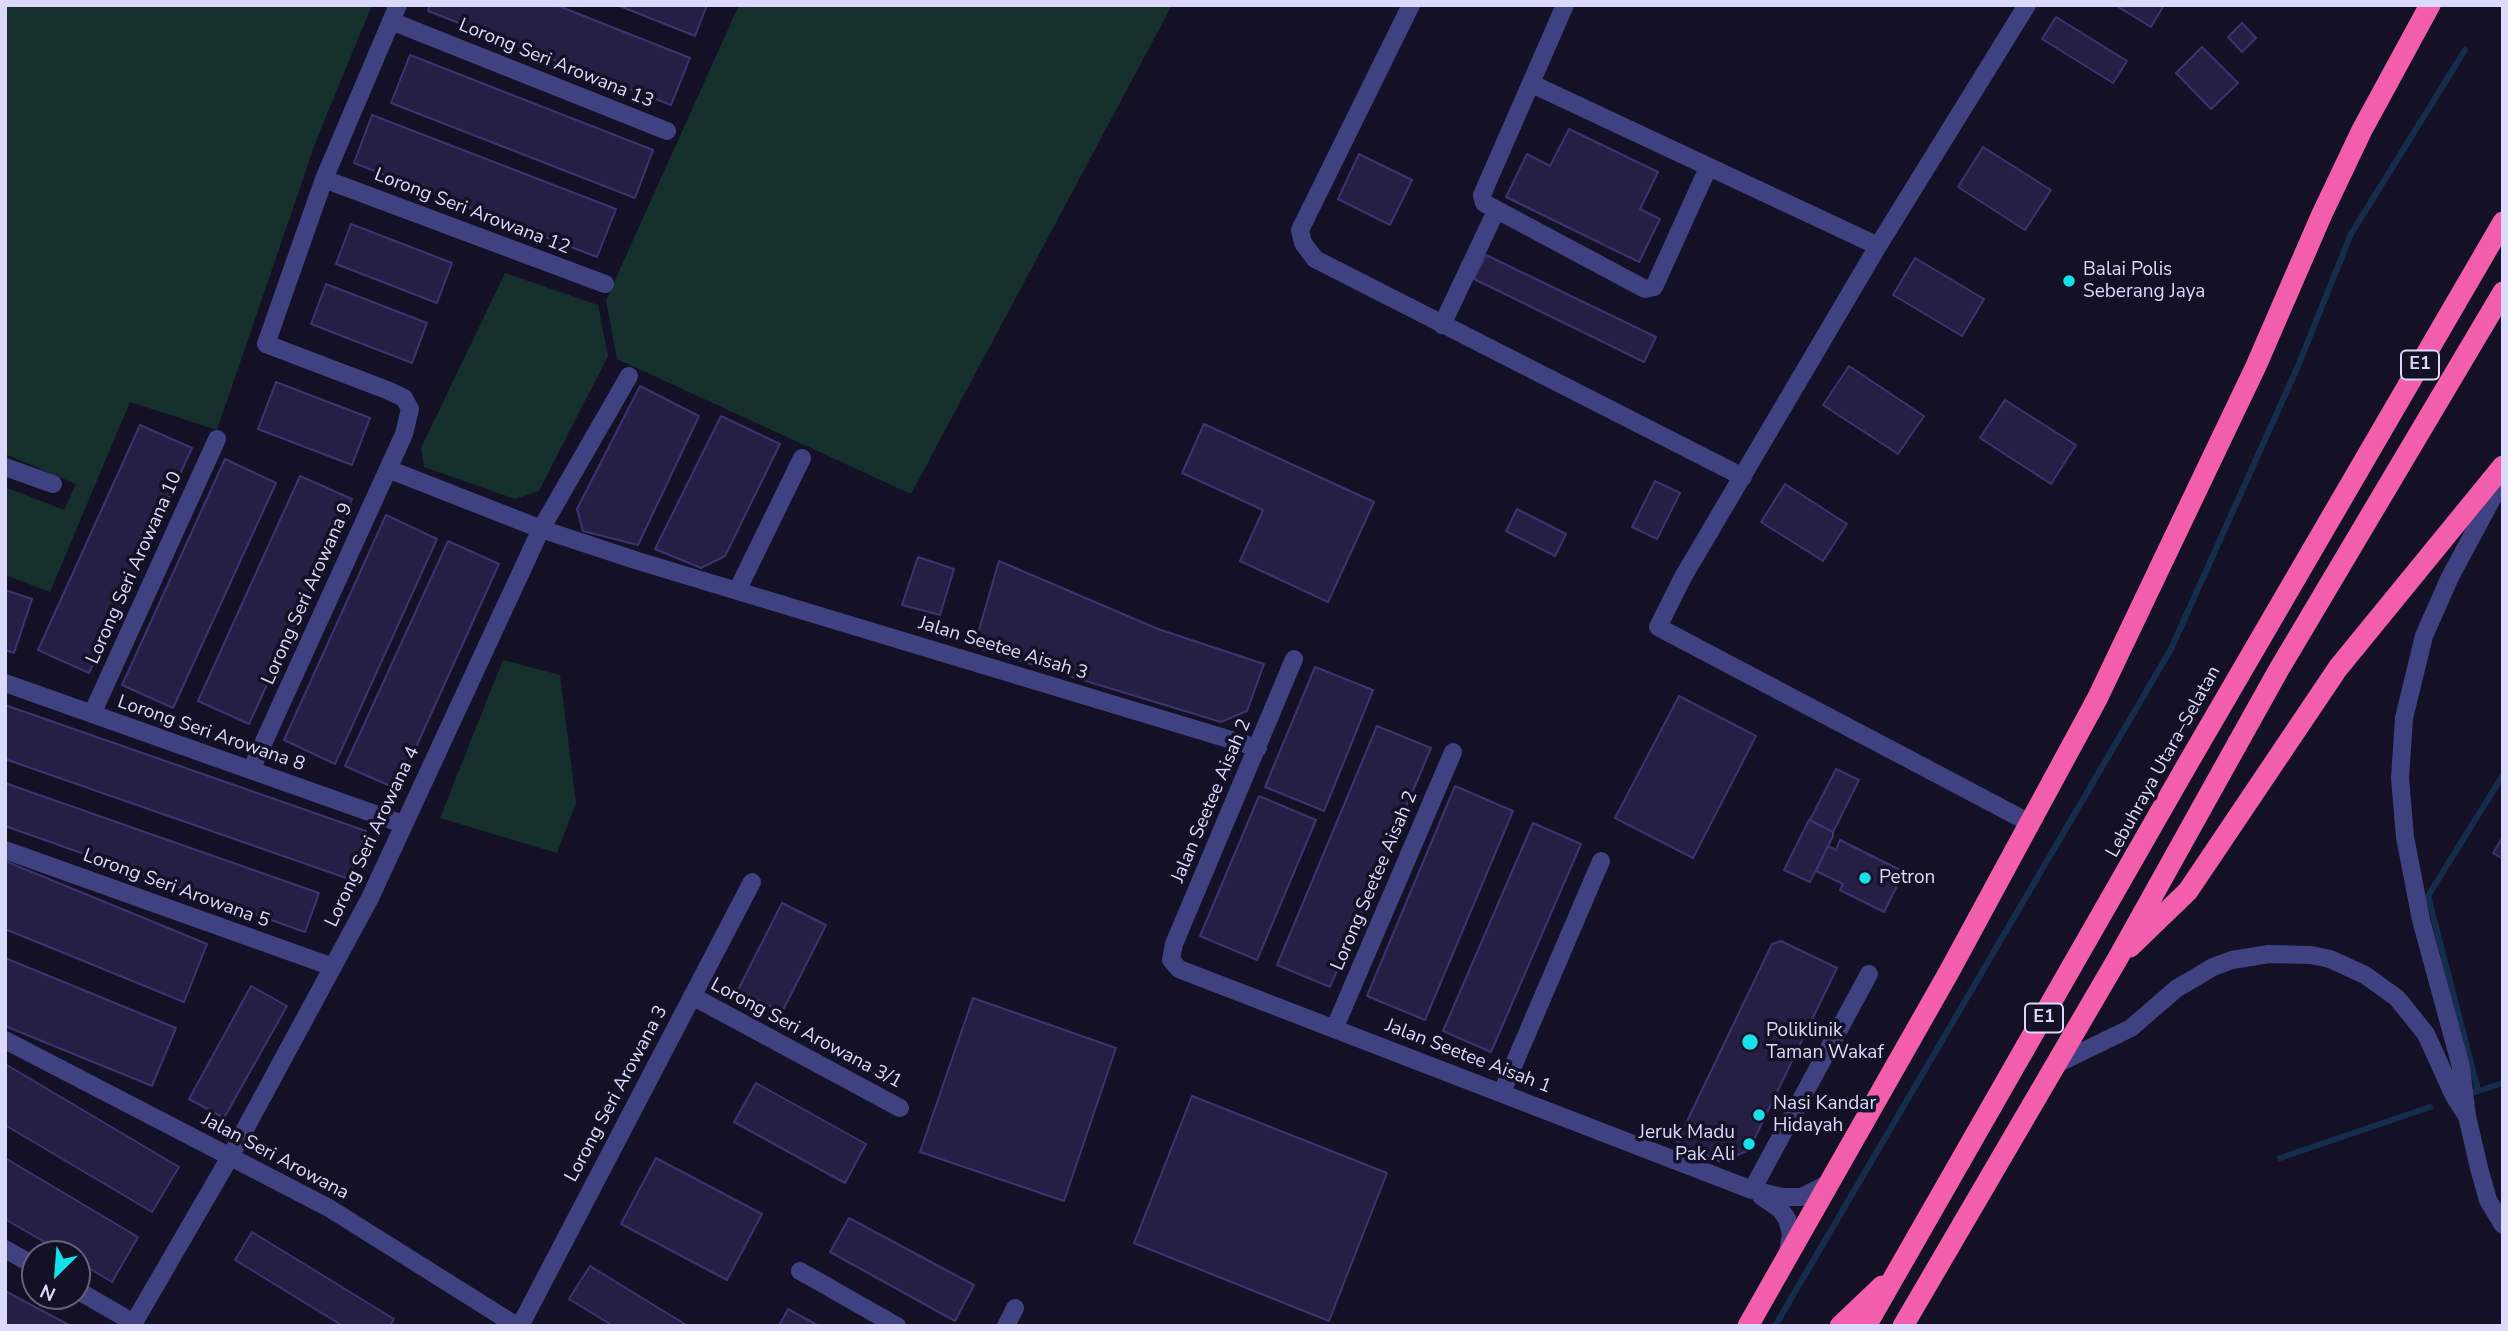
<!DOCTYPE html>
<meta charset="utf-8">
<style>
body{margin:0}
#map{position:relative;width:2508px;height:1331px;overflow:hidden;background:#141126;font-family:"Nunito Sans",sans-serif}
canvas{display:block}
.frame{position:absolute;inset:0;border:7px solid #dbd9fc;pointer-events:none}
.north{position:absolute;left:21px;top:1240px;width:70px;height:70px;box-sizing:border-box;background:#141126;border:2px solid #64617c;border-radius:50%;rotate:205deg;font-size:19px;font-weight:700;line-height:28px;text-align:center;color:#dbd9fc}
.north::after{content:'';display:block;margin:auto;width:24px;height:32px;background:#16e1eb;clip-path:polygon(50% 0,100% 100%,50% 72%,0 100%)}
</style>
<div id="map">
<canvas width="2508" height="1331"></canvas>
<div class="frame"></div>
<div class="north">N</div>
</div>
<script>
const c = document.querySelector('canvas').getContext('2d');
c.lineJoin = 'round';
function fill(path, color) {
  c.fillStyle = color;
  c.fill(path, 'evenodd');
}
function poly(rows) {
  const path = new Path2D();
  for (const r of rows) {
    path.moveTo(r[0], r[1]);
    for (let i = 2; i < r.length; i += 2) path.lineTo(r[i], r[i + 1]);
  }
  return path;
}
function strokePath(path, color, width, dash) {
  c.strokeStyle = color;
  c.lineWidth = width;
  c.lineCap = dash ? 'butt' : 'round';
  c.setLineDash(dash || []);
  c.stroke(path);
}
function drawText(font, color, halo, rows, align = 'center') {
  c.font = font + ' "Nunito Sans",sans-serif';
  c.lineWidth = 7;
  c.setLineDash([]);
  c.textBaseline = 'middle';
  c.strokeStyle = halo;
  c.fillStyle = color;
  for (const [text, x, y, turn = 0] of rows) {
    c.save();
    c.translate(x, y);
    c.rotate((+turn || 0) * Math.PI / 180);
    c.textAlign = isNaN(turn) ? turn : align;
    if (halo) c.strokeText(text, 0, 0);
    c.fillText(text, 0, 0);
    c.restore();
  }
}
fill(poly([
 [5,5,372,5,316,141,217,430,130,402,50,592,5,575,5,487,64,510,76,484,5,454],
 [739,5,1172,5,911,494,617,359,606,300],
 [505,273,598,305,608,356,539,491,515,499,424,467,421,448],
 [503,660,560,675,576,803,557,853,440,818]
]), '#152f2d');
strokePath(poly([
 [2478,1090,2428,896,2503,775],
 [2466,1095,2503,1083],
 [2280,1158,2430,1107],
 [1775,1326,2171,649,2298,366,2351,234,2465,50]
]), '#152d4c', 6);
const building = poly([
 [430,5,556,5,690,58,671,105,428,11,430,5],
 [617,5,707,5,695,36,617,5],
 [2115,5,2164,5,2151,27,2115,5],
 [2056,17,2127,61,2113,83,2042,39,2056,17],
 [2242,23,2256,38,2242,52,2228,37,2242,23],
 [2202,47,2238,83,2211,109,2176,73,2202,47],
 [410,55,653,150,635,198,391,103,410,55],
 [372,115,616,209,597,257,354,163,372,115],
 [1569,129,1658,172,1640,209,1660,219,1639,262,1506,197,1527,154,1550,166,1569,129],
 [1983,147,2051,190,2025,230,1958,187,1983,147],
 [1359,154,1412,180,1390,225,1338,199,1359,154],
 [351,224,452,263,437,303,336,264,351,224],
 [1486,255,1656,337,1644,362,1474,279,1486,255],
 [1915,258,1984,299,1962,336,1893,295,1915,258],
 [326,284,427,323,412,363,311,324,326,284],
 [1849,366,1924,416,1898,454,1823,405,1849,366],
 [276,382,370,418,352,465,258,429,276,382],
 [640,386,699,416,638,545,583,531,577,509,640,386],
 [2005,400,2076,445,2051,484,1980,438,2005,400],
 [721,416,780,444,725,556,701,568,655,549,721,416],
 [1204,424,1374,502,1328,602,1240,561,1263,510,1182,473,1204,424],
 [140,425,192,448,89,673,38,650,140,425],
 [225,459,276,483,173,708,122,685,225,459],
 [300,476,352,499,249,724,198,701,300,476],
 [1655,481,1680,493,1657,539,1632,527,1655,481],
 [1785,484,1847,524,1823,561,1761,522,1785,484],
 [1517,509,1566,534,1555,556,1506,531,1517,509],
 [386,515,437,539,335,764,284,740,386,515],
 [448,541,499,564,397,789,345,766,448,541],
 [918,557,954,569,940,615,902,605,918,557],
 [999,561,1158,629,1264,664,1247,711,1221,722,974,647,999,561],
 [5,590,32,599,14,653,5,650,5,590],
 [1315,667,1373,690,1324,811,1265,787,1315,667],
 [1679,696,1756,736,1693,858,1615,818,1679,696],
 [5,705,366,831,349,879,5,759,5,705],
 [1377,726,1431,748,1330,987,1277,965,1377,726],
 [1836,769,1859,780,1833,832,1810,820,1836,769],
 [5,783,319,893,305,932,5,826,5,783],
 [1455,786,1513,811,1425,1020,1367,996,1455,786],
 [1259,796,1316,820,1257,960,1200,936,1259,796],
 [1809,820,1833,832,1833,836,1810,882,1784,870,1809,820],
 [1533,823,1581,844,1491,1052,1443,1031,1533,823],
 [2503,837,2503,859,2493,853,2503,837],
 [1840,840,1904,872,1884,912,1840,890,1843,884,1816,871,1828,846,1836,850,1840,840],
 [5,861,207,944,184,1002,5,929,5,861],
 [782,903,826,925,782,1012,738,990,782,903],
 [1781,941,1837,968,1749,1150,1721,1162,1677,1142,1772,944,1781,941],
 [5,958,176,1028,152,1086,5,1026,5,958],
 [251,986,287,1006,224,1118,189,1099,251,986],
 [973,998,1116,1048,1064,1201,920,1152,973,998],
 [5,1064,179,1167,152,1212,5,1125,5,1064],
 [756,1083,866,1144,845,1183,734,1122,756,1083],
 [1192,1096,1387,1173,1329,1321,1134,1243,1192,1096],
 [5,1158,138,1237,112,1282,77,1261,77,1254,65,1254,5,1219,5,1158],
 [656,1158,762,1214,727,1280,621,1224,656,1158],
 [849,1218,974,1285,955,1321,830,1252,849,1218],
 [252,1232,394,1319,390,1326,343,1326,235,1260,252,1232],
 [590,1266,688,1326,613,1326,569,1299,590,1266],
 [5,1291,71,1326,5,1326,5,1291],
 [788,1309,819,1326,779,1326,788,1309]
]);
fill(building, '#251f45');
strokePath(building, '#3c336f', 2);
strokePath(poly([
 [1411,5,1300,230,1303,243,1315,259,1743,477],
 [1565,5,1482,195,1484,203,1645,289,1654,287,1708,168],
 [2027,5,1878,246,1683,577,1658,627,2030,823],
 [391,21,667,131],
 [1532,84,1878,246],
 [324,179,605,284],
 [1442,325,1496,211],
 [5,467,53,484],
 [388,469,541,529,638,561,1258,748],
 [2502,472,2493,497,2450,577,2424,636,2404,718,2400,778,2405,837,2421,920,2461,1067,2467,1116,2479,1168,2488,1200,2503,1225],
 [737,591,802,458],
 [1294,659,1174,944,1171,960,1179,969,1752,1190,1783,1197,1802,1197,1829,1183],
 [5,683,403,824],
 [92,714,217,439],
 [251,770,404,434,410,409,404,398,387,390,266,344,324,179,398,5],
 [5,850,333,967],
 [692,996,900,1108],
 [1335,1027,1453,752],
 [5,1040,329,1208,517,1326],
 [2057,1064,2131,1028,2176,989,2213,967,2232,960,2269,954,2311,955,2330,959,2365,975,2397,998,2426,1034,2454,1096,2467,1116],
 [1502,1092,1601,861],
 [1752,1190,1869,974],
 [1761,1196,1780,1209,1787,1219,1791,1234,1788,1253],
 [5,1249,35,1266],
 [800,1271,897,1326],
 [77,1290,134,1323],
 [132,1326,230,1157,370,898,541,529,629,376],
 [520,1326,752,882],
 [1006,1326,1015,1308]
]), '#404181', 18);
strokePath(poly([
 [2130,947,2188,891,2338,668,2503,466],
 [1748,1326,1949,972,2097,699,2256,366,2322,214,2362,130,2430,5],
 [1840,1326,1882,1286],
 [1866,1326,2187,765,2503,222],
 [1903,1326,2118,958,2278,671,2503,292]
]), '#f25eac', 21);
for (const [x, y, r, color] of [
 [2069,281,7,"#16e1eb"],
 [1865,878,7,"#16e1eb"],
 [1750,1042,9,"#16e1eb"],
 [1759,1115,7,"#16e1eb"],
 [1749,1144,7,"#16e1eb"]
]) {
  const dot = new Path2D();
  dot.arc(x, y, r, 0, 2 * Math.PI);
  c.fillStyle = color;
  c.fill(dot);
  strokePath(dot, '#141126', 2.5);
}
for (const [x, y, w] of [
 [2420,365,38],
 [2044,1018,38]
]) {
  const box = new Path2D();
  box.roundRect(x - w / 2, y - 14.5, w, 29, 5);
  c.fillStyle = '#141126';
  c.fill(box);
  strokePath(box, '#dbd9fc', 2);
}
drawText('bold 18px', '#dbd9fc', null, [
 ["E1",2420,365],
 ["E1",2044,1018]
]);
drawText('19px', '#dbd9fc', '#141126', [
 ["Lorong Seri Arowana 13",556,64,22],
 ["Lorong Seri Arowana 12",472,212,21],
 ["Lorong Seri Arowana 10",135,568,-66],
 ["Lorong Seri Arowana 9",308,594,-66],
 ["Jalan Seetee Aisah 3",1003,649,17],
 ["Lorong Seri Arowana 8",211,734,19],
 ["Lebuhraya Utara–Selatan",2164,762,-61],
 ["Jalan Seetee Aisah 2",1212,801,-67],
 ["Lorong Seri Arowana 4",373,837,-65],
 ["Lorong Seetee Aisah 2",1375,881,-67],
 ["Lorong Seri Arowana 5",176,889,20],
 ["Lorong Seri Arowana 3/1",806,1034,28],
 ["Jalan Seetee Aisah 1",1468,1057,21],
 ["Lorong Seri Arowana 3",617,1094,-62],
 ["Jalan Seri Arowana",275,1157,28]
]);
drawText('19px', '#dbd9fc', '#141126', [
 ["Balai Polis",2083,270],
 ["Seberang Jaya",2083,292],
 ["Petron",1879,878],
 ["Poliklinik",1766,1031],
 ["Taman Wakaf",1766,1053],
 ["Nasi Kandar",1773,1104],
 ["Hidayah",1773,1126],
 ["Jeruk Madu",1735,1133,"right"],
 ["Pak Ali",1735,1155,"right"]
], 'left');
</script>
